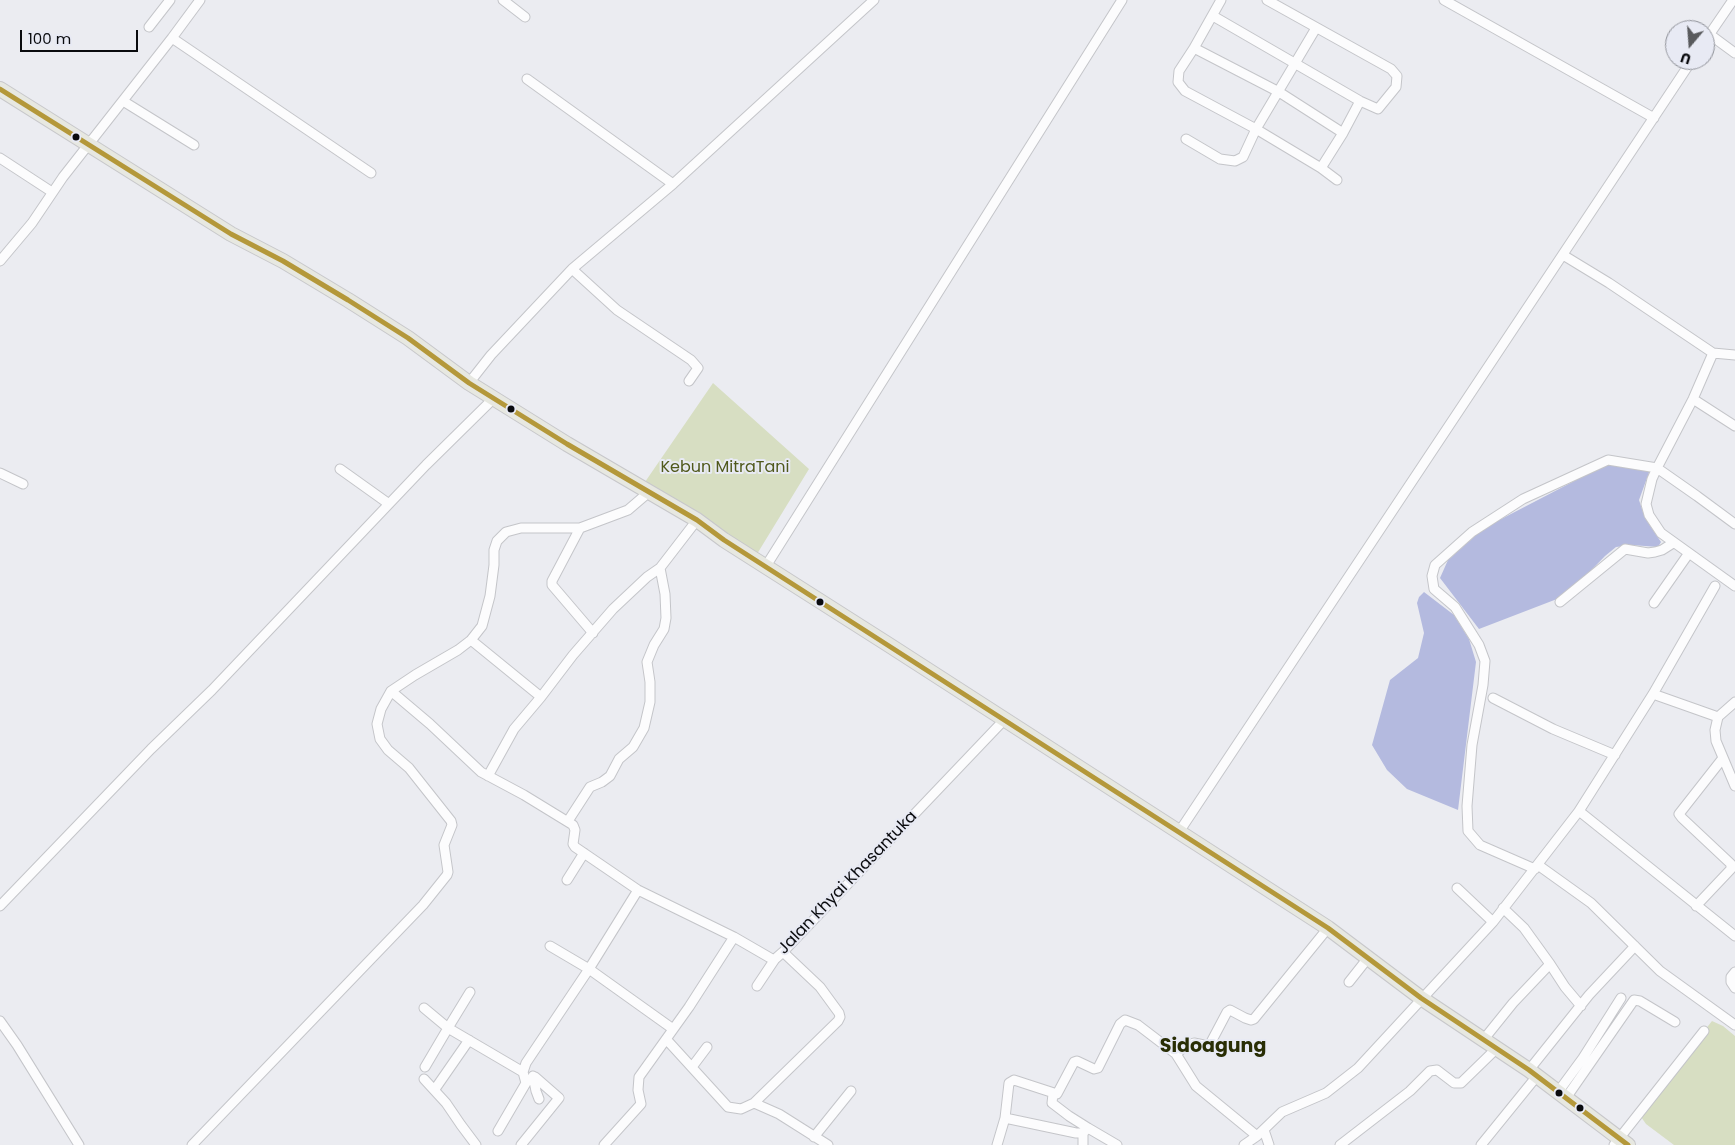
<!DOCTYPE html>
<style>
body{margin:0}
#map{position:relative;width:1735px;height:1145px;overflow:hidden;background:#ebecf1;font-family:Poppins,sans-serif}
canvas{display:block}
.north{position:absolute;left:1665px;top:20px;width:50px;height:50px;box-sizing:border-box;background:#e8eaf4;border:1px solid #8f9198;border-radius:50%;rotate:198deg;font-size:14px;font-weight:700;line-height:20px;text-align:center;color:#0a0b0e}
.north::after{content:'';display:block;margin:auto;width:18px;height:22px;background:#595a5d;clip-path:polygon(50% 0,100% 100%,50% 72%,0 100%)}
.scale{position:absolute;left:20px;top:30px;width:118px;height:22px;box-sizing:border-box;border:2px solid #0a0b0e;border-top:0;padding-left:6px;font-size:15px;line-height:18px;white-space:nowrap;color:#0a0b0e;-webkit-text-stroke:4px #e8eaf4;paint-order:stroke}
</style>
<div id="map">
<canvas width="1735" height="1145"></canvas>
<div class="north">U</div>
<div class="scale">100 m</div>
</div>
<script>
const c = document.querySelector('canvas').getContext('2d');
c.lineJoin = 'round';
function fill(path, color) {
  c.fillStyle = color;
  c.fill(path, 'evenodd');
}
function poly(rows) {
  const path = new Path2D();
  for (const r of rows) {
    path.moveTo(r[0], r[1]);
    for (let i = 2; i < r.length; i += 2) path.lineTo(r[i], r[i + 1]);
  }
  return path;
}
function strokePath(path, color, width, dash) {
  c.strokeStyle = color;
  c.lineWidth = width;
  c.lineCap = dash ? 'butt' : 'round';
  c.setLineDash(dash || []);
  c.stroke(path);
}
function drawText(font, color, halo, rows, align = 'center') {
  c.font = font + ' Poppins,sans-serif';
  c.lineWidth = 4;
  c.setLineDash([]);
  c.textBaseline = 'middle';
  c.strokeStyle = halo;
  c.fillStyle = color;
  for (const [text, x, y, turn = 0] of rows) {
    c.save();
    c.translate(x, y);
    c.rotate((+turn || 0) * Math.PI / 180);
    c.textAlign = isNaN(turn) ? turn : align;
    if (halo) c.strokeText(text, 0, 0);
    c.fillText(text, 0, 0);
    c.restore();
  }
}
fill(poly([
 [713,383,809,469,757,554,645,482],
 [1712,1021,1723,1026,1735,1036,1735,1145,1674,1145,1646,1124,1639,1114]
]), '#d7dec2');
fill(poly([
 [1609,463,1650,470,1639,500,1645,518,1661,542,1658,547,1632,545,1616,547,1605,556,1576,586,1557,599,1479,629,1440,578,1448,560,1484,528],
 [1424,592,1454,615,1469,639,1476,662,1458,810,1407,789,1387,770,1372,745,1390,680,1418,658,1424,633,1417,603,1419,597]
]), '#b4badf');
const minor = poly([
 [503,0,525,17],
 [1221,0,1194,48,1179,71,1178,82,1185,91,1256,129,1321,168,1343,133],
 [1444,0,1654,118],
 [1213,16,1360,101,1378,109,1396,87,1397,76,1391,69,1267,0],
 [149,27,170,0],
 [1709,34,1735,53],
 [172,38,371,173],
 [1705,41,1733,0],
 [1194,48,1279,92,1343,133,1360,101],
 [123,101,194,145],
 [1186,139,1220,159,1235,161,1243,157,1256,129,1316,28],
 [0,158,52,192],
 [1321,168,1337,180],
 [673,184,874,0],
 [1563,255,1609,283,1713,353,1735,355],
 [0,261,32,223,63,177,172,38,200,0],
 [572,269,617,310,691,360,698,368,689,381],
 [1713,353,1693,399,1657,468,1652,479,1646,504,1649,515,1661,533,1735,586],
 [469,383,491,355,572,269,673,184,527,79],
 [1693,399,1735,426],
 [340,469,389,504],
 [0,473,23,484],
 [580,528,552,581,552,585,593,633],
 [766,566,1122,0],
 [1715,586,1653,694,1579,811,1735,936],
 [1560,602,1625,549,1648,553,1655,552,1662,550,1673,543],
 [1654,603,1689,553],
 [471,640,541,697],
 [391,691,430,724,481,772,524,795,573,825,575,830,573,844,575,847,638,890,734,937,772,959,775,959,783,952,1005,719],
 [1653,694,1718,717],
 [1493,698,1553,729,1615,755],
 [1735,702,1718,717,1715,730,1716,741,1735,786],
 [488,776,514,729,541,697,573,655,613,609,647,577,660,568],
 [568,821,590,787,602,782,610,776,619,759,633,747,644,728,650,702,650,682,647,662,654,645,664,629,666,618,665,594,660,568,697,520],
 [1179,832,1692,60],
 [1538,865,1591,903,1660,971,1735,1025],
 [1535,869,1480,845,1468,831,1467,806,1472,745,1483,685,1485,661,1479,645,1455,607,1434,589,1432,576,1435,565,1472,532,1523,499,1608,460,1657,468,1697,496,1735,524],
 [567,880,584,853],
 [1457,888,1493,922],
 [0,906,151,749,212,690,426,465,494,398],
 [1696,906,1731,869,1731,864,1682,818,1679,814,1723,758],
 [550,946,589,969,673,1029],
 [1550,964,1565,987,1581,1006],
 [1735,972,1731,977,1731,982,1735,988],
 [1349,982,1368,958],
 [757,986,775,959],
 [424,1008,448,1028,470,992],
 [0,1021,17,1045,79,1145],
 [666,1039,728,1107,741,1109,754,1103,779,1114,828,1145],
 [1484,1039,1513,1003,1550,964,1524,928,1503,908],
 [1176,1054,1184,1047,1194,1043,1209,1046,1227,1012,1230,1010,1245,1018,1251,1020,1254,1019,1328,928],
 [425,1067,448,1028,523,1072],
 [692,1067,707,1047],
 [1529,1070,1589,995,1635,946],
 [533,1076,536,1091,539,1099],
 [424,1079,446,1103,461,1125,476,1145],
 [435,1089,469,1040],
 [1558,1092,1583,1058,1621,998],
 [1053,1094,1052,1103,1069,1116,1088,1128],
 [1566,1098,1634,1000,1640,1001,1675,1022],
 [754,1103,838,1021,840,1017,839,1013,820,987,783,952],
 [1005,1118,1076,1133,1083,1133,1088,1128,1117,1145],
 [1264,1130,1269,1145],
 [498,1131,526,1083,523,1072,526,1063,589,969,638,890],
 [814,1137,851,1091],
 [192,1145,423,905,447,875,448,872,444,845,452,825,451,821,409,768,388,750,380,739,377,724,381,709,391,691,415,675,458,650,471,640,482,626,490,596,494,565,494,550,497,541,506,532,521,528,580,528,628,510,649,492],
 [521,1145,559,1098,535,1077],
 [604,1145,641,1104,638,1090,639,1077,689,1007,734,937],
 [997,1145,1005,1118,1009,1083,1014,1080,1057,1094,1074,1062,1077,1061,1094,1069,1098,1068,1120,1024,1125,1020,1138,1025,1176,1054,1196,1086,1257,1136],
 [1083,1145,1083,1133],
 [1244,1145,1257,1136,1282,1112,1326,1093,1358,1068,1493,922,1579,811],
 [1340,1145,1410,1091,1430,1071,1437,1070,1454,1083,1461,1083,1497,1048],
 [1481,1145,1537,1076],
 [1614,1145,1704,1031]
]);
const primary = poly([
 [0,89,231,234,283,261,348,300,408,338,469,383,567,444,697,520,724,540,889,645,1328,928,1421,998,1529,1070,1628,1145]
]);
strokePath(minor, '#c4c5c9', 11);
strokePath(primary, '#c7c7ca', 16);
strokePath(minor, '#fcfcfd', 9);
strokePath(primary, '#e7e8e1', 14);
strokePath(poly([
 [0,89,231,234,283,261,348,300,408,338,469,383,567,444,697,520,724,540,1328,928,1421,998,1529,1070,1628,1145]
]), '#b4983a', 5);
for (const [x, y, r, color] of [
 [76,137,4.5,"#0a0b0e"],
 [511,409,4.5,"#0a0b0e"],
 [820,602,4.5,"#0a0b0e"],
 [1559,1093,4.5,"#0a0b0e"],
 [1580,1108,4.5,"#0a0b0e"]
]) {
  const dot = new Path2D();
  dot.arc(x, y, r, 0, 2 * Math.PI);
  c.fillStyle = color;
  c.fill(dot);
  strokePath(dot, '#e8eaf4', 2);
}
drawText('16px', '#50591c', '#e8eaf4', [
 ["Kebun MitraTani",725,468]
]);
drawText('16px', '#0a0b0e', '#e8eaf4', [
 ["Jalan Khyai Khasantuka",848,883,-46]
]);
drawText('bold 19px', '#292e05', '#e8eaf4', [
 ["Sidoagung",1213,1047]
]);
</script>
